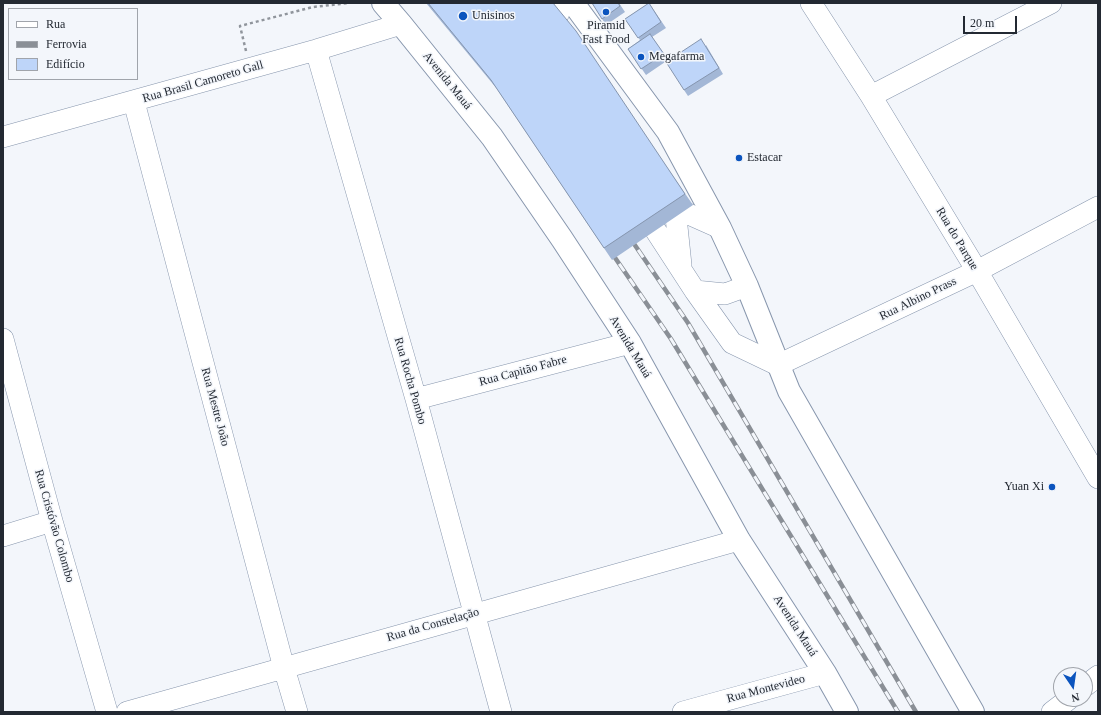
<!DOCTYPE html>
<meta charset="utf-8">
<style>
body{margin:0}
#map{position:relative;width:1101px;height:715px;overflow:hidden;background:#f3f6fb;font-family:"Times New Roman",serif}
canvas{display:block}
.frame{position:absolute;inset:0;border:4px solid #232932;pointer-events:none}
.legend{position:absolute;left:8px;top:8px;width:130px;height:72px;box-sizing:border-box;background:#f3f6fb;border:1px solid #a0a4ab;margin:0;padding:5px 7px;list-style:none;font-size:12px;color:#232932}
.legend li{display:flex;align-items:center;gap:8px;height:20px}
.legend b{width:20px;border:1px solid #a0a4ab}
.north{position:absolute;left:1053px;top:667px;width:40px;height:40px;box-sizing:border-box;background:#f3f6fb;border:1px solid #a0a4ab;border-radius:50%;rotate:167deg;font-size:11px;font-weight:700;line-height:16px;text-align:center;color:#232932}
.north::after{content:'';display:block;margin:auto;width:14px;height:18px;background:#0b54be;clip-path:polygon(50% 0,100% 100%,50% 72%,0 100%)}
.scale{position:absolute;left:963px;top:16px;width:54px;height:18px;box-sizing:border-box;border:2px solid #232932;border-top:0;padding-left:5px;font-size:12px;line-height:14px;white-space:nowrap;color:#232932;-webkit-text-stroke:3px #f3f6fb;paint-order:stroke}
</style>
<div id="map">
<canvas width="1101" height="715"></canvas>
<div class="frame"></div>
<ul class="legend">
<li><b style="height:5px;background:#fff"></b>Rua</li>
<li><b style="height:5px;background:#8a8f96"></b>Ferrovia</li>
<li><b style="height:11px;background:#bed5f9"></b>Edifício</li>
</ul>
<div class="north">N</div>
<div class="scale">20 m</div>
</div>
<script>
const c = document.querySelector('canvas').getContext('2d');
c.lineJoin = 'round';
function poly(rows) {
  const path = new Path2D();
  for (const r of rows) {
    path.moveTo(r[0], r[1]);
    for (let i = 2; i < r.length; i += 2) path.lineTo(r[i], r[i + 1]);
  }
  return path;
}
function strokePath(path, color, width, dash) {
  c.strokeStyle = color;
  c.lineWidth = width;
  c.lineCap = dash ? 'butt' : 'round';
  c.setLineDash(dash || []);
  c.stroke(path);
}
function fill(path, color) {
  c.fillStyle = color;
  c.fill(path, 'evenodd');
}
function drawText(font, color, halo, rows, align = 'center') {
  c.font = font + ' "Times New Roman",serif';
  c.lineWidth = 3;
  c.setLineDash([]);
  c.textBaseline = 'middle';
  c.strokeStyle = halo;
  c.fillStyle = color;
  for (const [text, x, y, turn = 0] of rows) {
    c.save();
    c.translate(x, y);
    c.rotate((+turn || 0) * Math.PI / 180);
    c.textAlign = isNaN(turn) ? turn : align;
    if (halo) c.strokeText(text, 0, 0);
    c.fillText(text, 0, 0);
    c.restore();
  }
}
const minor = poly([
 [811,3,871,96,977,271,1098,478],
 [559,13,560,3],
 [316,50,416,399,501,712],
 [871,96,1051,3],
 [134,102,284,668,297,712],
 [3,137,316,50,401,24],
 [684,212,720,228],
 [676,217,681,265],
 [656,231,695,291,732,343,778,365,977,271,1098,207],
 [695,291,725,294,747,286],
 [3,339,52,521,107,712],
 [416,399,630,343],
 [3,536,52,521],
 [1085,686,1098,676],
 [127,712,739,540],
 [683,712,825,673],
 [1052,712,1069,699]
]);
const major = poly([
 [383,3,401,24,492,137,562,239,630,343,739,540,825,673,847,712],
 [573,3,668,132,720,228,747,286,789,391,973,712]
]);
strokePath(minor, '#8796ad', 22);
strokePath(major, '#8796ad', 24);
strokePath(poly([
 [246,51,240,26,313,7,349,3]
]), '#90959c', 2.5, [3, 3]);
strokePath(minor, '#fff', 21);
strokePath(major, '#fff', 22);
const rail = poly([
 [628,235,688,323,916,712],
 [609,249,671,339,898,712]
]);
strokePath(rail, '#8a8f96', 4.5);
strokePath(rail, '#f3f6fb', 3, [9]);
fill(poly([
 [426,3,553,3,693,205,612,260,497,89],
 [592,3,619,3,625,12,606,25],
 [649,3,666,28,652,37,668,60,646,75,628,49,640,40,625,19],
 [706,45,723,74,688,96,684,90]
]), '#a3b7d6');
const building = poly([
 [428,3,553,3,576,31,685,194,604,248,491,80,428,3],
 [592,3,618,3,620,6,602,19,592,3],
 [649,3,661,22,638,38,625,19,649,3],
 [650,34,664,54,641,69,628,49,650,34],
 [701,39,719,68,684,90,666,62,701,39]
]);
fill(building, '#bed5f9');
strokePath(building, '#8595ae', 1);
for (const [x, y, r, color] of [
 [606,12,4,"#0b54be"],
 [463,16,5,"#0b54be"],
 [641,57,4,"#0b54be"],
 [739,158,4,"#0b54be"],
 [1052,487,4,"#0b54be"]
]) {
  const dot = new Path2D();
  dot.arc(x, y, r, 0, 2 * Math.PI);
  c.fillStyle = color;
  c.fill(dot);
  strokePath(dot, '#f3f6fb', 1.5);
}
drawText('12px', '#232932', '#f3f6fb', [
 ["Unisinos",472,16],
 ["Piramid",606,26,"center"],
 ["Fast Food",606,40,"center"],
 ["Megafarma",649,57],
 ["Estacar",747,158],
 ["Yuan Xi",1044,487,"right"]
], 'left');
drawText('12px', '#232932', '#f3f6fb', [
 ["Avenida Mauá",447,81,51],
 ["Rua Brasil Camoreto Gall",203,82,-16],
 ["Rua do Parque",957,239,59],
 ["Rua Albino Prass",918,299,-26],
 ["Avenida Mauá",630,347,59],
 ["Rua Capitão Fabre",523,371,-15],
 ["Rua Rocha Pombo",410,381,74],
 ["Rua Mestre João",215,407,75],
 ["Rua Cristóvão Colombo",54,526,74],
 ["Rua da Constelação",433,625,-16],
 ["Avenida Mauá",795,626,57],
 ["Rua Montevideo",766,689,-15]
]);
</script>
